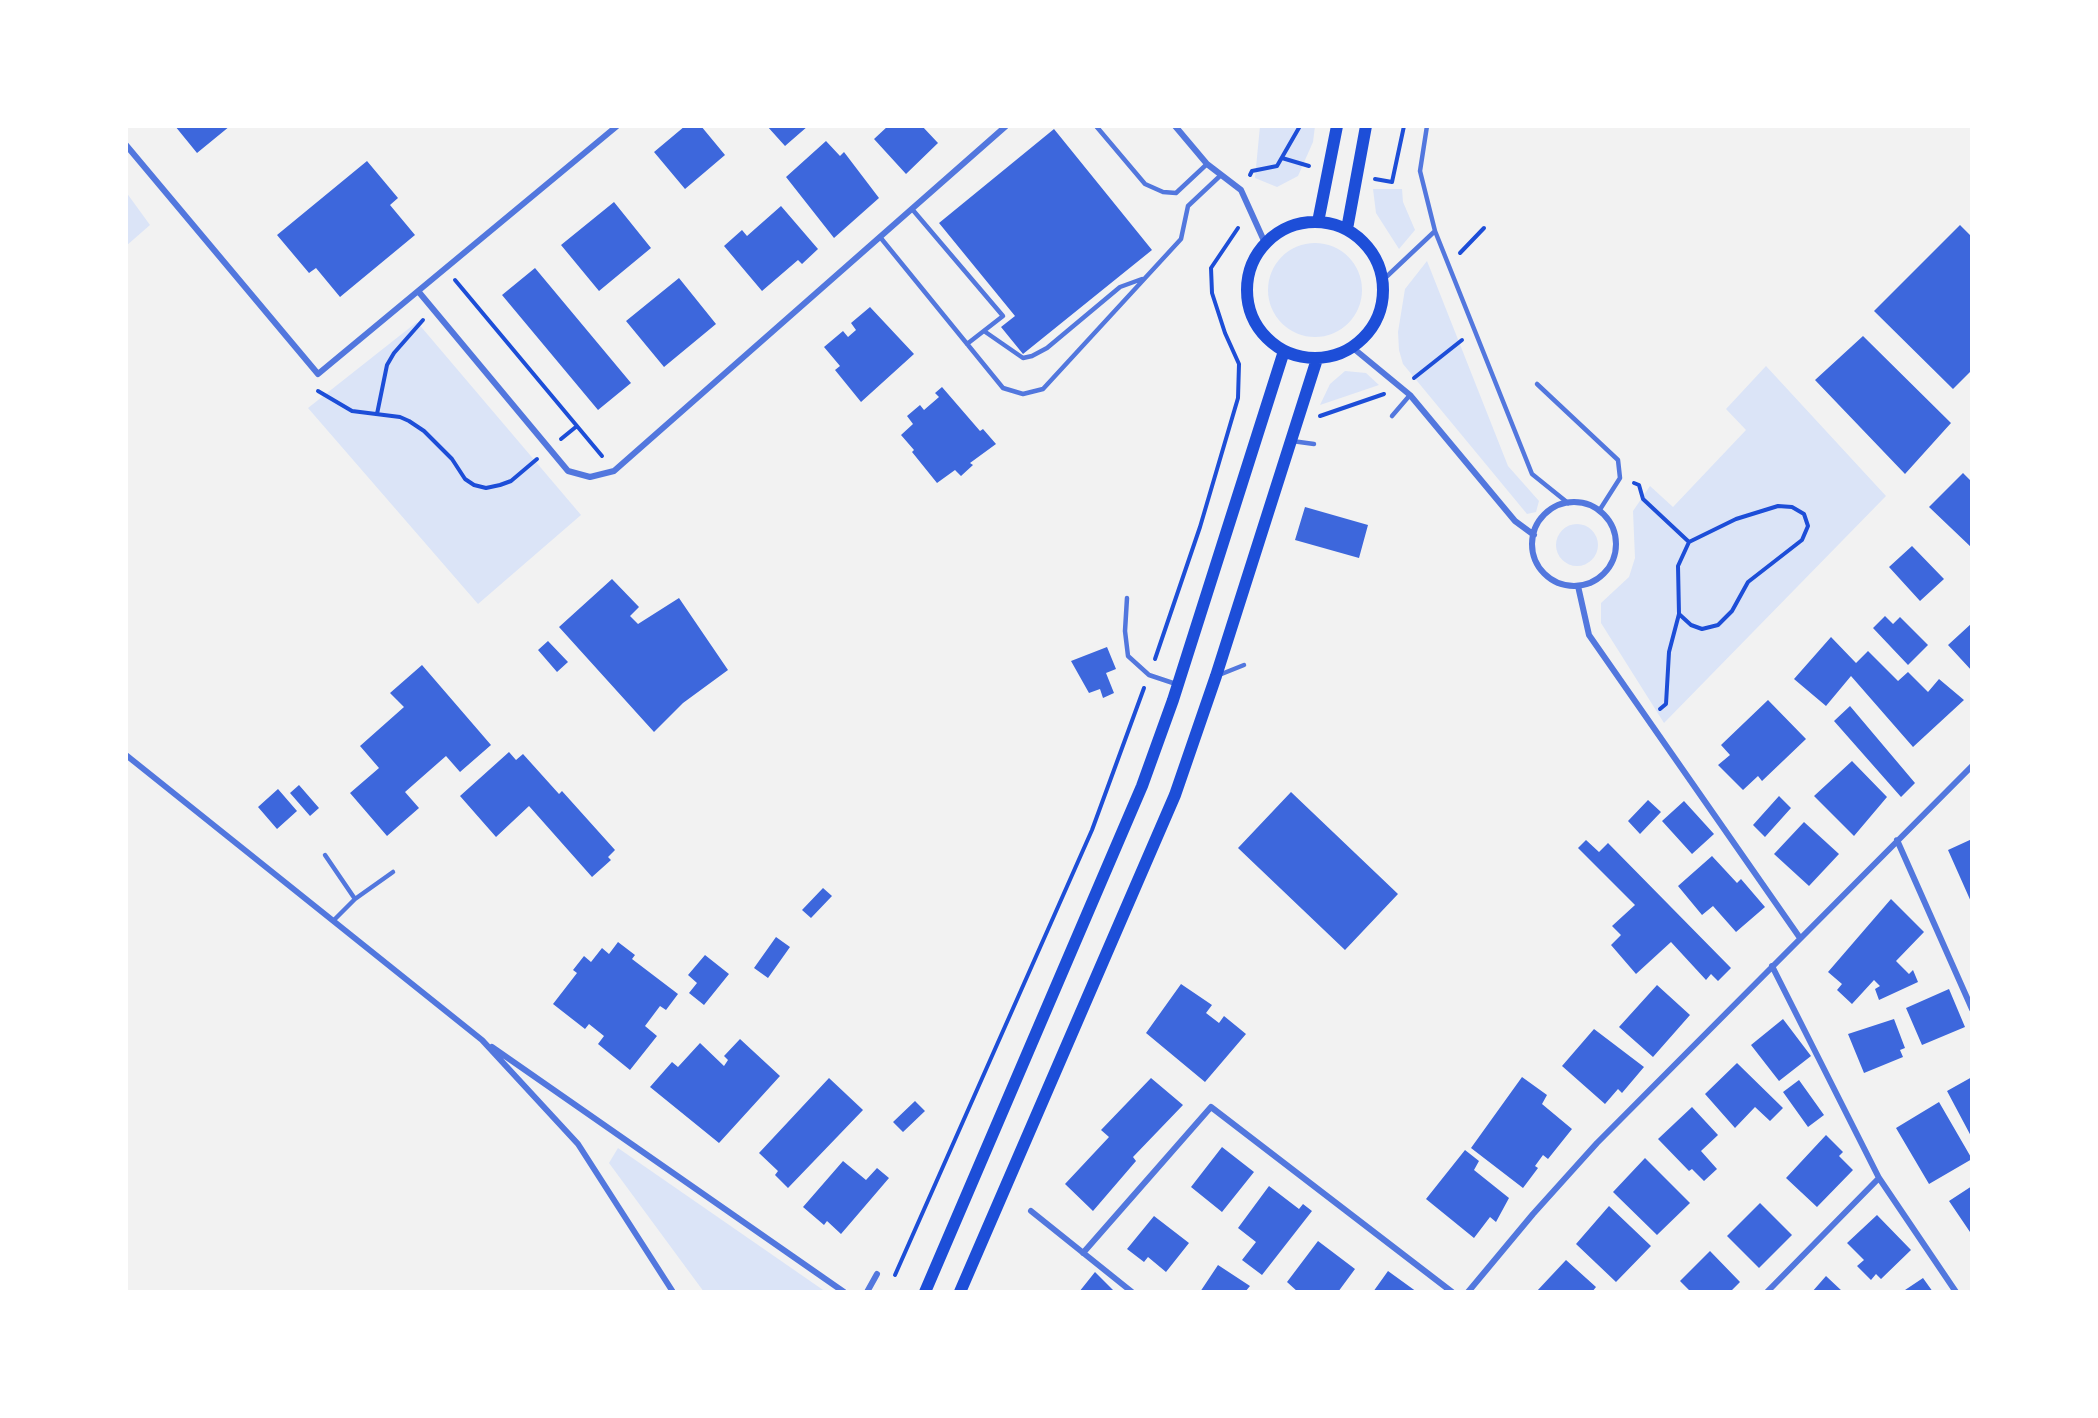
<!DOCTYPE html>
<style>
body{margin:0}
#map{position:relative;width:2098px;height:1418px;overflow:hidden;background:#f2f2f2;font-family:Inter,sans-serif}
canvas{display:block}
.frame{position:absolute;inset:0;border:128px solid #fff;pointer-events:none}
</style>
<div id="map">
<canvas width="2098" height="1418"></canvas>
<div class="frame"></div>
</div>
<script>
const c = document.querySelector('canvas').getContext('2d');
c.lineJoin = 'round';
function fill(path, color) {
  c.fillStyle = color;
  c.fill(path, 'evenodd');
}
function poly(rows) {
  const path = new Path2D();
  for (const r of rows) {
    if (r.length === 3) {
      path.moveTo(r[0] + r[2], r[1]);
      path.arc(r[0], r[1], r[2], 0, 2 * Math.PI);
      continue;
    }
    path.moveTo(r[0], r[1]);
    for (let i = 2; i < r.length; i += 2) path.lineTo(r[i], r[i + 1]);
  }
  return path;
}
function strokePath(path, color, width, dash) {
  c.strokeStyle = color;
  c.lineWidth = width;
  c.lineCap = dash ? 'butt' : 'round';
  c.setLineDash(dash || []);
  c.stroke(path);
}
fill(poly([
 [1260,126,1315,126,1313,142,1298,176,1277,187,1255,178],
 [1373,189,1402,189,1403,202,1415,230,1399,249,1376,213],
 [126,192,150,225,126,246],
 [1315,290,47],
 [1427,261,1508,466,1539,501,1536,512,1527,514,1403,364,1399,350,1398,332,1405,289],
 [417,322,581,515,478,604,308,408],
 [1766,366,1886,496,1664,723,1601,623,1601,603,1629,577,1635,558,1633,511,1650,486,1673,507,1746,430,1726,409],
 [1345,371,1366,373,1379,385,1320,405,1330,384],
 [1577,545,21],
 [618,1148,826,1292,704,1292,609,1163]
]), '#dbe4f7');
fill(poly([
 [175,126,230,126,197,153],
 [685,126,701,126,725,155,685,189,654,152],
 [767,126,808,126,785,146],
 [888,126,922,126,938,143,906,174,874,139],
 [1054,129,1152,250,1023,354,1001,327,1015,316,939,223],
 [826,141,840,156,844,152,879,198,834,238,786,177],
 [367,161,398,198,390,205,415,235,340,297,316,268,309,273,277,235],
 [614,202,651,248,599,291,561,245],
 [781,206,818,249,802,264,798,260,762,291,724,246,742,230,747,236],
 [1960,225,1972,237,1972,370,1953,389,1874,311],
 [535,268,631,383,598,410,502,295],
 [679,278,716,324,664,367,626,321],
 [870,307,914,354,861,402,835,370,840,366,824,347,843,331,848,337,856,330,851,323],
 [1863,336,1951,423,1905,474,1815,380],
 [942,387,980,431,983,429,996,444,970,463,973,465,961,476,955,470,937,483,912,452,914,450,901,435,913,424,907,416,920,405,924,410,939,397,935,393],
 [1963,473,1972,482,1972,548,1929,507],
 [1305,507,1368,525,1359,558,1295,540],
 [1912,546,1944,579,1920,601,1889,567],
 [612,579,639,607,630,616,638,624,679,598,728,670,683,703,654,732,559,627],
 [1885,616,1893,624,1900,617,1928,645,1908,665,1873,628],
 [1972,623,1972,671,1948,645],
 [1831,637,1856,663,1868,651,1898,681,1908,672,1928,692,1939,679,1964,700,1913,747,1851,676,1826,706,1794,679],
 [548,641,568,662,557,672,538,650],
 [1107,647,1116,669,1106,673,1114,693,1103,698,1100,689,1089,693,1071,661],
 [422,665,491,745,460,772,446,756,405,792,419,808,387,836,350,793,379,768,360,746,404,707,390,693],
 [1768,700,1806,739,1762,781,1758,776,1743,790,1718,765,1730,755,1721,745],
 [1850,706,1915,783,1901,797,1834,721],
 [509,752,516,760,523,754,559,794,562,791,615,850,608,857,611,860,592,877,529,806,496,837,460,796],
 [1852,761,1887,797,1854,836,1814,796],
 [299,785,319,808,310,816,290,793],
 [278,789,297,811,277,829,258,807],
 [1291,792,1398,894,1345,950,1238,848],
 [1779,796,1791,808,1765,837,1753,825],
 [1648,800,1661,812,1640,834,1628,821],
 [1684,801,1714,834,1692,854,1662,821],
 [1804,822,1839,854,1809,886,1774,854],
 [1972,839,1972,904,1948,850],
 [1586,840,1599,852,1608,843,1731,968,1718,981,1711,974,1706,980,1671,942,1636,974,1611,945,1621,935,1612,926,1635,905,1578,848],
 [1712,856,1737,883,1741,879,1765,907,1736,932,1713,906,1702,915,1678,886],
 [823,888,832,896,811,918,802,910],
 [1891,899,1924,932,1896,961,1909,974,1913,970,1918,982,1879,1000,1875,989,1880,986,1874,980,1852,1004,1837,990,1842,984,1828,972],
 [776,937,790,947,768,978,754,968],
 [618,942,635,955,632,959,678,994,666,1010,660,1006,645,1026,657,1036,630,1070,598,1044,604,1036,589,1024,585,1029,553,1004,577,973,573,970,584,956,591,962,602,948,609,954],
 [705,955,729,974,704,1005,689,993,697,983,688,975],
 [1181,984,1212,1005,1206,1013,1219,1023,1224,1016,1246,1034,1205,1082,1146,1033],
 [1657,985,1690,1015,1653,1057,1619,1027],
 [1949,989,1965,1027,1922,1045,1906,1008],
 [1783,1019,1811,1056,1779,1081,1751,1045],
 [1894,1019,1905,1048,1900,1050,1903,1057,1864,1073,1848,1034],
 [1594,1029,1644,1067,1622,1093,1618,1089,1605,1104,1562,1066],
 [740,1039,780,1076,719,1143,650,1087,672,1062,678,1067,700,1043,724,1066,728,1060,724,1056],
 [1737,1063,1783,1108,1770,1121,1755,1107,1735,1128,1705,1094],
 [1522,1077,1547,1095,1542,1104,1572,1129,1548,1159,1543,1155,1535,1166,1538,1168,1523,1188,1471,1148],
 [1972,1077,1972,1138,1947,1091],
 [829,1078,863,1110,788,1188,775,1175,778,1171,759,1153],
 [1151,1078,1183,1105,1133,1157,1136,1161,1093,1211,1065,1184,1109,1137,1101,1130],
 [1799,1080,1824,1115,1808,1127,1783,1092],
 [915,1101,925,1111,903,1132,893,1122],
 [1939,1102,1972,1159,1929,1184,1896,1128],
 [1692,1107,1718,1135,1701,1151,1717,1169,1704,1181,1692,1169,1689,1171,1658,1139],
 [1826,1135,1843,1152,1839,1156,1853,1170,1817,1207,1786,1178],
 [1222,1147,1254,1172,1222,1212,1191,1187],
 [1465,1150,1479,1161,1474,1170,1509,1198,1496,1222,1490,1217,1474,1238,1426,1199],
 [1645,1158,1690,1203,1657,1235,1613,1192],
 [843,1161,866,1180,877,1168,889,1178,841,1234,827,1221,824,1225,803,1207],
 [1269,1186,1299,1209,1303,1204,1312,1211,1262,1275,1242,1260,1256,1242,1238,1228],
 [1972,1186,1972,1230,1970,1232,1949,1201],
 [1760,1203,1792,1235,1759,1268,1727,1236],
 [1609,1206,1651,1246,1616,1282,1576,1244],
 [1877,1215,1911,1250,1881,1279,1876,1274,1871,1280,1857,1266,1864,1260,1847,1243],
 [1154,1216,1189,1243,1166,1272,1148,1257,1144,1262,1127,1249],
 [1318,1241,1355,1269,1338,1292,1298,1292,1287,1282],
 [1710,1251,1740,1282,1730,1292,1691,1292,1680,1281],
 [1566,1260,1596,1287,1592,1292,1536,1292],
 [1218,1265,1250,1286,1245,1292,1200,1292],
 [1388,1271,1417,1292,1373,1292],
 [1095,1272,1115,1292,1079,1292],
 [1826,1276,1843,1292,1812,1292],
 [1923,1278,1933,1292,1902,1292]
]), '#3d67dc');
strokePath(poly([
 [1282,158,1309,166],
 [1250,175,1252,171,1277,166,1300,126],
 [1375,179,1392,182,1404,126],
 [1460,253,1484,228],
 [455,280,602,456],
 [1414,378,1462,340],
 [318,391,352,411,400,417,409,421,424,431,452,459,465,479,474,485,486,488,500,485,511,481,537,459],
 [377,414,387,365,394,353,423,320],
 [1320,416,1384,394],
 [561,439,577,426],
 [1634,483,1639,485,1643,499,1689,542,1678,566,1679,614,1669,652,1666,704,1660,709],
 [1679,614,1691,625,1702,629,1718,625,1732,611,1748,582,1802,540,1808,526,1804,514,1792,507,1778,506,1736,519,1689,542],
 [1155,659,1200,527,1238,398,1239,364,1225,333,1212,293,1211,268,1238,228],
 [895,1275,1092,830,1144,688]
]), '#1d4ed8', 4);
strokePath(poly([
 [1096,126,1145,184,1163,192,1176,193,1207,164],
 [912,209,1003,316,967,344],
 [1435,231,1532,474,1568,503],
 [880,237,1003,388,1023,394,1043,389,1181,239,1188,206,1221,175],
 [1383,280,1435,231,1420,171,1427,126],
 [984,331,1023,358,1032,356,1047,348,1120,287,1142,279],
 [1537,384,1618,460,1620,478,1599,511],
 [1392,416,1410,395],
 [1292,441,1314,444],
 [1127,598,1125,631,1128,656,1149,675,1176,684],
 [1219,675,1244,665],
 [325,855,355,899],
 [333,921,355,899,393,872]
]), '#5277de', 4.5);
strokePath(poly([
 [1175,126,1207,164,1241,190,1265,243],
 [126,145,318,374,617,126],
 [418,291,568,471,590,477,614,471,1006,126],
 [1353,348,1410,395,1515,521,1534,535],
 [1574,544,42],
 [1578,586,1589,635,1800,938],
 [126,755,482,1040,578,1144,673,1292],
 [1897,840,1972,1009],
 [1772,966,1879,1178,1956,1292],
 [492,1047,844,1292],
 [1031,1211,1132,1292],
 [1083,1253,1211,1107,1452,1292],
 [867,1292,877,1274],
 [1468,1292,1533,1214,1597,1143,1972,766],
 [1767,1292,1879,1178]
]), '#5277de', 6);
strokePath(poly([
 [1315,290,68],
 [1318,222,1337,126],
 [1347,229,1366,126],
 [925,1292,1142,786,1173,700,1284,351],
 [960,1292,1175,795,1216,676,1317,359]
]), '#1d4ed8', 12);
</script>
